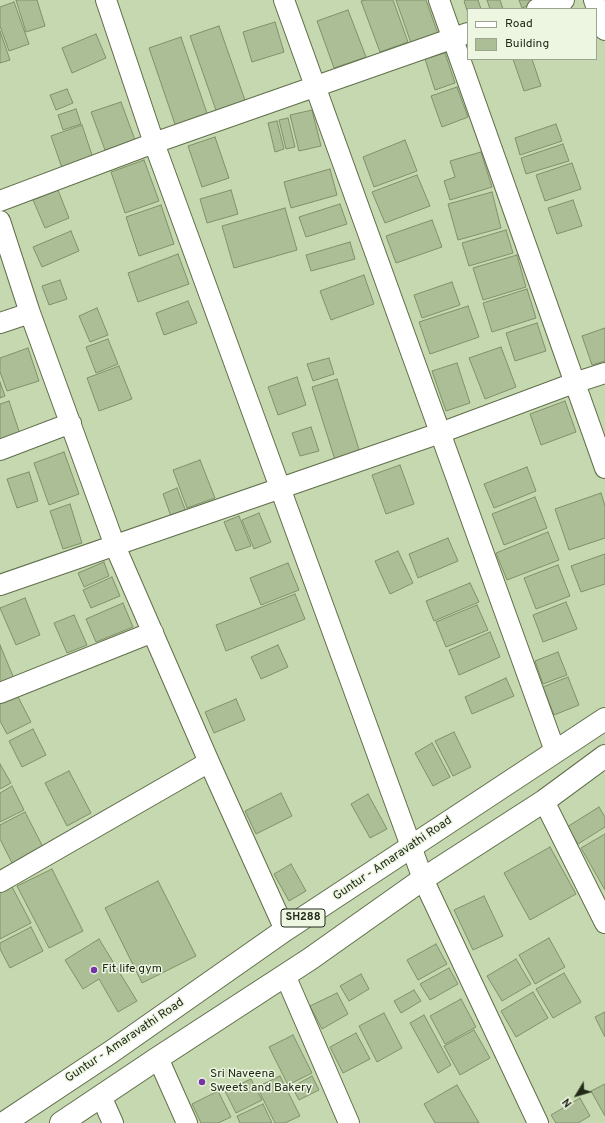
<!DOCTYPE html>
<style>
body{margin:0}
#map{position:relative;width:605px;height:1123px;overflow:hidden;background:#c6d8af;font-family:Overpass,sans-serif}
canvas{display:block}
.legend{position:absolute;left:467px;top:8px;width:130px;height:52px;box-sizing:border-box;background:#ecf6e1;border:1px solid #9ca491;margin:0;padding:5px 7px;list-style:none;font-size:12px;color:#232a1a}
.legend li{display:flex;align-items:center;gap:8px;height:20px}
.legend b{width:20px;border:1px solid #9ca491}
.north{position:absolute;left:557px;top:1075px;width:40px;height:40px;-webkit-text-stroke:3px #ecf6e1;paint-order:stroke;rotate:232deg;font-size:11px;font-weight:700;line-height:16px;text-align:center;color:#232a1a}
.north::after{content:'';display:block;margin:auto;width:14px;height:18px;background:#232a1a;clip-path:polygon(50% 0,100% 100%,50% 72%,0 100%)}
</style>
<div id="map">
<canvas width="605" height="1123"></canvas>
<ul class="legend">
<li><b style="height:5px;background:#fff"></b>Road</li>
<li><b style="height:11px;background:#acbe95"></b>Building</li>
</ul>
<div class="north">N</div>
</div>
<script>
const c = document.querySelector('canvas').getContext('2d');
c.lineJoin = 'round';
function fill(path, color) {
  c.fillStyle = color;
  c.fill(path, 'evenodd');
}
function poly(rows) {
  const path = new Path2D();
  for (const r of rows) {
    path.moveTo(r[0], r[1]);
    for (let i = 2; i < r.length; i += 2) path.lineTo(r[i], r[i + 1]);
  }
  return path;
}
function strokePath(path, color, width, dash) {
  c.strokeStyle = color;
  c.lineWidth = width;
  c.lineCap = dash ? 'butt' : 'round';
  c.setLineDash(dash || []);
  c.stroke(path);
}
function drawText(font, color, halo, rows, align = 'center') {
  c.font = font + ' Overpass,sans-serif';
  c.lineWidth = 3;
  c.setLineDash([]);
  c.textBaseline = 'middle';
  c.strokeStyle = halo;
  c.fillStyle = color;
  for (const [text, x, y, turn = 0] of rows) {
    c.save();
    c.translate(x, y);
    c.rotate((+turn || 0) * Math.PI / 180);
    c.textAlign = isNaN(turn) ? turn : align;
    if (halo) c.strokeText(text, 0, 0);
    c.fillText(text, 0, 0);
    c.restore();
  }
}
const building = poly([
 [16,0,37,0,45,26,26,32,16,0],
 [365,0,393,0,408,42,380,52,361,1,365,0],
 [396,0,426,0,438,34,411,43,396,0],
 [466,0,478,0,481,9,468,9,468,13,464,1,466,0],
 [487,0,500,0,503,9,490,9,487,0],
 [519,0,543,0,522,8,519,0],
 [14,2,29,44,9,51,0,26,0,7,14,2],
 [348,10,366,57,334,68,317,21,348,10],
 [275,22,284,52,252,62,243,32,275,22],
 [219,26,247,106,218,116,190,36,219,26],
 [0,31,10,60,0,63,0,31],
 [96,34,106,58,72,73,62,48,96,34],
 [181,37,210,122,178,133,149,48,181,37],
 [445,53,455,83,435,90,425,59,445,53],
 [513,59,532,59,541,86,524,91,513,59],
 [457,87,468,117,442,127,431,96,457,87],
 [67,89,73,103,56,110,50,95,67,89],
 [121,102,135,140,105,150,91,112,121,102],
 [76,109,81,124,63,130,58,115,76,109],
 [312,110,321,146,299,151,290,115,312,110],
 [288,118,295,147,286,149,279,120,288,118],
 [277,121,284,149,275,152,268,123,277,121],
 [556,124,562,141,520,155,515,138,556,124],
 [82,125,93,158,62,168,51,136,82,125],
 [215,137,229,178,202,187,188,146,215,137],
 [405,140,417,171,374,187,363,157,405,140],
 [563,144,569,161,526,174,521,158,563,144],
 [481,152,492,187,450,200,444,181,455,177,450,161,481,152],
 [144,160,159,201,125,213,111,172,144,160],
 [572,163,581,189,545,201,536,175,572,163],
 [330,169,337,195,291,208,284,182,330,169],
 [417,175,430,206,385,223,372,192,417,175],
 [58,190,69,218,45,228,33,200,58,190],
 [231,190,238,214,207,223,200,199,231,190],
 [492,192,501,228,458,240,448,204,492,192],
 [573,200,582,226,557,234,548,208,573,200],
 [340,204,347,224,306,237,299,217,340,204],
 [161,205,174,244,139,256,126,217,161,205],
 [285,208,297,250,234,268,222,226,285,208],
 [432,220,442,247,396,263,386,236,432,220],
 [506,230,513,253,469,266,462,243,506,230],
 [71,231,79,251,42,267,33,247,71,231],
 [350,242,355,259,311,271,306,255,350,242],
 [178,254,189,284,138,302,128,273,178,254],
 [517,255,526,287,483,300,473,268,517,255],
 [364,275,374,304,331,320,320,291,364,275],
 [60,280,67,299,49,305,42,286,60,280],
 [452,282,460,305,422,318,414,295,452,282],
 [527,289,536,318,492,332,483,303,527,289],
 [188,301,197,323,164,335,156,313,188,301],
 [468,306,479,337,430,354,419,322,468,306],
 [97,308,108,335,90,342,79,316,97,308],
 [537,323,546,351,515,361,506,333,537,323],
 [605,328,605,361,592,365,582,336,605,328],
 [108,339,118,364,96,373,86,347,108,339],
 [501,347,516,387,485,399,469,358,501,347],
 [28,348,39,381,7,391,0,372,0,358,28,348],
 [329,358,334,374,313,381,307,364,329,358],
 [457,363,470,403,446,411,432,371,457,363],
 [119,366,132,399,99,411,87,378,119,366],
 [297,377,306,405,278,415,268,387,297,377],
 [337,379,361,456,336,463,312,387,337,379],
 [0,382,5,396,0,398,0,382],
 [9,401,20,434,0,441,0,404,9,401],
 [565,401,576,432,541,445,530,414,565,401],
 [311,427,319,451,300,456,292,433,311,427],
 [64,452,79,494,49,505,34,463,64,452],
 [200,460,215,498,187,508,173,470,200,460],
 [400,465,414,504,386,514,372,475,400,465],
 [527,467,536,491,494,508,484,484,527,467],
 [29,472,38,501,17,508,7,479,29,472],
 [177,488,188,517,173,522,163,494,177,488],
 [601,493,605,506,605,538,569,550,555,509,601,493],
 [535,497,547,528,504,545,492,514,535,497],
 [70,504,82,543,63,549,50,511,70,504],
 [259,513,271,542,254,549,242,520,259,513],
 [239,516,251,546,236,551,224,522,239,516],
 [548,532,559,560,507,580,496,553,548,532],
 [448,538,458,561,418,578,409,554,448,538],
 [398,551,413,583,390,594,375,561,398,551],
 [605,554,605,584,581,592,571,566,605,554],
 [104,562,109,576,84,587,78,573,104,562],
 [288,563,299,590,261,605,250,578,288,563],
 [558,565,570,596,536,609,524,578,558,565],
 [112,577,120,596,91,608,83,590,112,577],
 [470,583,479,602,434,621,426,601,470,583],
 [295,594,305,619,226,651,216,625,295,594],
 [25,598,40,635,16,645,0,608,25,598],
 [566,602,577,629,543,642,533,615,566,602],
 [123,603,133,627,96,642,86,619,123,603],
 [477,605,488,630,446,647,436,622,477,605],
 [74,615,87,645,67,653,54,623,74,615],
 [490,632,500,657,459,675,449,650,490,632],
 [0,645,15,681,0,687,0,645],
 [278,645,288,667,261,679,251,657,278,645],
 [558,652,567,675,543,684,535,661,558,652],
 [568,677,579,705,554,715,543,687,568,677],
 [506,678,514,696,472,714,465,697,506,678],
 [16,693,31,722,7,734,0,721,0,702,16,693],
 [236,699,245,720,214,733,205,712,236,699],
 [33,729,46,755,22,767,9,741,33,729],
 [454,732,471,767,453,776,435,741,454,732],
 [432,743,450,777,433,786,415,753,432,743],
 [0,764,11,783,0,789,0,764],
 [69,771,91,813,67,826,45,783,69,771],
 [12,786,24,810,0,822,0,793,12,786],
 [281,793,292,816,256,834,245,811,281,793],
 [368,794,387,829,370,838,351,804,368,794],
 [599,807,605,817,605,827,578,844,567,827,599,807],
 [25,812,45,851,14,867,0,839,0,825,25,812],
 [605,834,605,890,581,848,605,834],
 [550,847,576,894,530,920,504,873,550,847],
 [291,864,306,891,289,901,274,874,291,864],
 [52,869,83,931,49,948,17,886,52,869],
 [158,881,196,956,142,983,105,908,158,881],
 [11,885,31,923,0,939,0,890,11,885],
 [484,896,503,936,473,950,454,910,484,896],
 [31,927,43,951,10,968,0,949,0,943,31,927],
 [549,938,565,967,535,984,519,955,549,938],
 [99,939,137,1001,118,1012,99,979,83,989,65,960,99,939],
 [436,944,447,964,418,980,407,960,436,944],
 [516,959,531,984,502,1001,487,976,516,959],
 [449,968,458,984,430,1000,420,984,449,968],
 [564,973,581,1002,553,1018,536,989,564,973],
 [361,974,369,989,349,1001,340,986,361,974],
 [414,990,421,1001,401,1013,394,1001,414,990],
 [533,992,548,1018,516,1037,501,1011,533,992],
 [337,993,348,1014,322,1029,310,1006,337,993],
 [461,999,476,1027,445,1044,430,1016,461,999],
 [605,1012,605,1037,595,1017,605,1012],
 [384,1013,402,1048,377,1062,359,1026,384,1013],
 [424,1015,451,1065,438,1073,410,1023,424,1015],
 [474,1030,490,1058,460,1075,444,1046,474,1030],
 [356,1033,370,1059,343,1073,330,1047,356,1033],
 [293,1035,312,1073,288,1085,269,1047,293,1035],
 [280,1076,300,1116,285,1123,275,1123,257,1087,280,1076],
 [312,1076,319,1090,299,1100,292,1087,312,1076],
 [251,1079,262,1100,236,1113,225,1091,251,1079],
 [605,1084,605,1116,591,1091,605,1084],
 [457,1085,479,1123,435,1123,424,1104,457,1085],
 [218,1091,231,1117,218,1123,201,1123,192,1104,218,1091],
 [580,1098,590,1116,578,1123,556,1123,551,1115,580,1098],
 [263,1104,272,1123,240,1123,237,1116,263,1104]
]);
fill(building, '#acbe95');
strokePath(building, '#80916a', 1);
const minor = poly([
 [106,0,154,143,423,879,538,1123],
 [284,0,555,751],
 [439,0,605,468],
 [594,0,605,30],
 [537,9,564,0],
 [0,201,154,143,468,33],
 [0,221,30,313,115,546,209,762,285,930],
 [0,323,30,313],
 [0,450,71,423],
 [0,585,440,433,574,383,605,373],
 [0,693,153,632],
 [544,801,605,923],
 [0,882,209,762],
 [285,975,349,1123],
 [158,1058,187,1123],
 [101,1096,113,1123]
]);
const major = poly([
 [4,1123,111,1052,285,930,605,719],
 [61,1123,158,1058,310,959,423,879,544,801,605,756]
]);
strokePath(minor, '#5f6f4a', 22);
strokePath(major, '#5f6f4a', 24);
strokePath(minor, '#fff', 20);
strokePath(major, '#fff', 22);
for (const [x, y, r, color] of [
 [94,970,4,"#7734a8"],
 [202,1082,4,"#7734a8"]
]) {
  const dot = new Path2D();
  dot.arc(x, y, r, 0, 2 * Math.PI);
  c.fillStyle = color;
  c.fill(dot);
  strokePath(dot, '#ecf6e1', 1.5);
}
for (const [x, y, w] of [
 [303,918,44]
]) {
  const box = new Path2D();
  box.roundRect(x - w / 2, y - 9, w, 18, 3);
  c.fillStyle = '#ecf6e1';
  c.fill(box);
  strokePath(box, '#232a1a', 1);
}
drawText('bold 11px', '#232a1a', null, [
 ["SH288",303,918]
]);
drawText('12px', '#232a1a', '#ecf6e1', [
 ["Guntur - Amaravathi Road",393,859,-34],
 ["Guntur - Amaravathi Road",125,1041,-34]
]);
drawText('12px', '#232a1a', '#ecf6e1', [
 ["Fit life gym",102,970],
 ["Sri Naveena",210,1075],
 ["Sweets and Bakery",210,1089]
], 'left');
</script>
